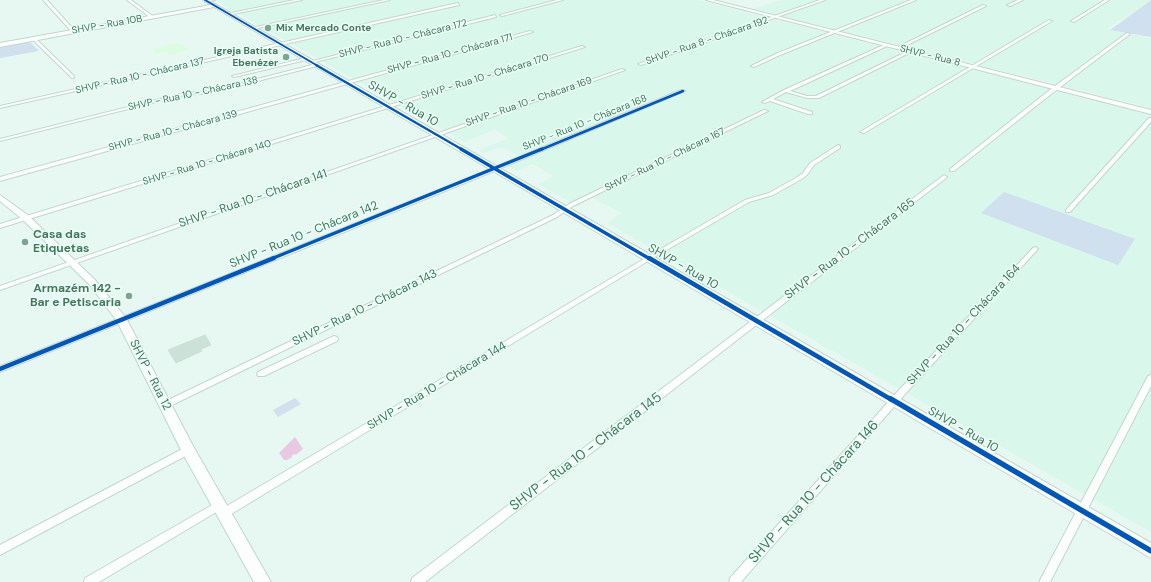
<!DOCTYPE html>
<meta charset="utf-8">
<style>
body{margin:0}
canvas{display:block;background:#e7f8f2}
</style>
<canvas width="1151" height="582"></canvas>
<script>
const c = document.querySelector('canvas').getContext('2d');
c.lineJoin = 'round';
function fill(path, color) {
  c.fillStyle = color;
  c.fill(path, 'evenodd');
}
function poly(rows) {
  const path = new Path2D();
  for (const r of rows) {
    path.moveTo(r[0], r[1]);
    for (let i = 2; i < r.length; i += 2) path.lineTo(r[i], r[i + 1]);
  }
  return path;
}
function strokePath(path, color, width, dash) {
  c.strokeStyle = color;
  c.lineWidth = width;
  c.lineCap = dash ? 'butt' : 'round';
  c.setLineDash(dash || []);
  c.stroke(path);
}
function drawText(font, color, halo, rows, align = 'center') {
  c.font = font + ' "DM Sans",sans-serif';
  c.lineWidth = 3;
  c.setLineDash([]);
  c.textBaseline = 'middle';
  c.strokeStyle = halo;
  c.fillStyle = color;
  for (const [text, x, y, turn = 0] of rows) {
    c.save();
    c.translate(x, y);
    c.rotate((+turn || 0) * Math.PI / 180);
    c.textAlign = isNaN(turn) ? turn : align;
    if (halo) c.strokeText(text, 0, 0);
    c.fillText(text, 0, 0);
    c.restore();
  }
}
fill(poly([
 [215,0,698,0,1151,115,1151,532,607,223,622,213,593,198,577,206,538,184,554,176,533,164,517,171,501,163,517,156,501,147,484,153,479,150,509,138,495,130,464,142],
 [781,0,1150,0,1108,29,1151,38,1151,108,753,9]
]), '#daf7ec');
fill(poly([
 [179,43,185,47,189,50,170,55,167,52,158,54,152,49]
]), '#ddfbe1');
fill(poly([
 [1151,0,1151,37,1110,30],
 [30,42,39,51,0,58,0,48],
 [1004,192,1135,239,1118,265,981,213],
 [295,398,301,404,278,417,273,410]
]), '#d0e0ef');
fill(poly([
 [295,437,303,449,297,454,292,455,292,457,287,460,284,460,279,453]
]), '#e8c8e3');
const building = poly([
 [205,335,211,345,201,349,202,351,176,363,168,350,205,335]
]);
fill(building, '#cce2d8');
strokePath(building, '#c9e1d6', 1);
const street = poly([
 [43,0,47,0,75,31,75,33,73,33,43,0],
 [127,0,131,0,154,17,151,18,127,0],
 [207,0,215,0,205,2,205,0,207,0],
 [295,0,302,0,228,15,226,14,295,0],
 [384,0,390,0,253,29,251,28,384,0],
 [557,0,563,0,502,16,500,15,557,0],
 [820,0,825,0,641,65,638,64,820,0],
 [911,0,916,0,780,55,754,67,751,66,778,53,911,0],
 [1018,0,1023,0,1010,6,1007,5,1018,0],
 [1105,0,1109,0,1074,22,1071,21,1105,0],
 [458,3,459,5,0,108,0,106,458,3],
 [983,5,986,6,899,49,896,48,983,5],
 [495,15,496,17,311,63,309,62,495,15],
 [1049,20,1052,21,864,133,860,132,1049,20],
 [530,31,533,32,0,181,0,177,530,31],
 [1127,33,1130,34,1055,91,954,171,950,171,950,169,1051,89,1127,33],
 [33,38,35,38,74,76,74,78,72,78,33,40,33,38],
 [886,44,889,45,790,91,807,96,816,96,910,50,913,51,819,98,807,98,786,92,773,99,812,112,812,114,808,114,770,101,764,103,762,102,784,90,886,44],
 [582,46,585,47,0,228,0,224,582,46],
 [305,58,306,58,306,60,234,77,232,76,305,58],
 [316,64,317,64,317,66,210,93,184,95,0,141,0,139,184,93,210,91,316,64],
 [622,69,625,70,0,290,0,286,622,69],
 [681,90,685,91,487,174,0,372,0,366,483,172,681,90],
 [764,110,768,111,573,206,557,217,168,407,165,408,162,407,161,405,162,403,553,215,569,204,764,110],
 [1149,118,1151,118,1151,122,1070,212,1066,212,1066,210,1149,118],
 [838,145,840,146,840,148,814,165,807,175,800,180,773,195,749,202,658,255,228,516,224,518,220,516,219,513,220,510,654,253,745,200,769,193,796,178,803,173,810,163,838,145],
 [944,175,947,177,946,178,425,582,411,582,412,578,944,175],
 [1035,247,1037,248,1038,249,1037,250,906,393,741,582,729,582,730,578,900,389,1033,248,1035,247],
 [334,336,337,337,338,339,337,341,264,376,258,376,257,374,258,372,334,336],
 [1151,375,1151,386,1050,582,1039,582,1147,378,1148,376,1151,375],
 [188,446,191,447,193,450,191,453,0,555,0,545,188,446],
 [219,501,223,502,224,505,223,508,99,582,84,582,85,578,219,501]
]);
const secondary = poly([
 [203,0,208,0,1151,543,1151,558,214,7,0,47,0,43,211,5,203,0],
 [706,0,713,0,1151,110,1151,114,706,0],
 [0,195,29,216,95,280,126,318,193,446,271,582,254,582,183,454,117,321,89,284,23,220,0,201,0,195]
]);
strokePath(street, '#c2d7cd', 2);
strokePath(secondary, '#c1d6cd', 2);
fill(street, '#fbfefd');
fill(secondary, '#fbfefd');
strokePath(poly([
 [205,0,318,66]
]), '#0057b8', 2);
strokePath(poly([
 [316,65,463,150],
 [540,150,683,91]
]), '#0057b8', 2.5);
strokePath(poly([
 [461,149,650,259],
 [271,259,542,149]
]), '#0057b8', 3.5);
strokePath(poly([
 [649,258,892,400],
 [0,369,274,258]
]), '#0057b8', 4.5);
strokePath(poly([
 [891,399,1151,551]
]), '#0057b8', 5.5);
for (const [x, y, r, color] of [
 [268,28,4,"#7ea490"],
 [286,57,4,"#7ea490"],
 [25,242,4,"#7ea490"],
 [129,296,4,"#7ea490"]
]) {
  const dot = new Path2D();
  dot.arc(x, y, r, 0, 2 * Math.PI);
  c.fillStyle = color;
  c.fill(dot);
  strokePath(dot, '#e9fff8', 1.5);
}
drawText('10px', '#46775c', '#e9fff8', [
 ["SHVP - Rua 10B",107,25,-10],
 ["SHVP - Rua 10 - Chácara 172",403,39,-14],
 ["SHVP - Rua 8 - Chácara 192",707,41,-19],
 ["SHVP - Rua 10 - Chácara 171",450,54,-15],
 ["SHVP - Rua 8",930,56,14],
 ["SHVP - Rua 10 - Chácara 137",140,76,-13],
 ["SHVP - Rua 10 - Chácara 170",485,77,-17],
 ["SHVP - Rua 10 - Chácara 138",193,94,-12],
 ["SHVP - Rua 10 - Chácara 169",529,102,-19],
 ["SHVP - Rua 10 - Chácara 168",585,123,-22],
 ["SHVP - Rua 10 - Chácara 139",173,131,-15],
 ["SHVP - Rua 10 - Chácara 167",665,160,-26],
 ["SHVP - Rua 10 - Chácara 140",207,163,-17]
]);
drawText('bold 10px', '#46775c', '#e9fff8', [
 ["Mix Mercado Conte",276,28],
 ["Igreja Batista",278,51,"right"],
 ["Ebenézer",278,63,"right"]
], 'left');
drawText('12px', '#46775c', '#e9fff8', [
 ["SHVP - Rua 10",403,104,30],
 ["SHVP - Rua 10 - Chácara 141",253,199,-19],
 ["SHVP - Rua 10 - Chácara 142",304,235,-22],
 ["SHVP - Rua 10 - Chácara 165",850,249,-37],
 ["SHVP - Rua 10",683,267,30],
 ["SHVP - Rua 10 - Chácara 143",365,308,-26],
 ["SHVP - Rua 10 - Chácara 164",964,325,-47],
 ["SHVP - Rua 12",150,375,63],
 ["SHVP - Rua 10 - Chácara 144",437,386,-31],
 ["SHVP - Rua 10",963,430,30]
]);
drawText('bold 12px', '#46775c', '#e9fff8', [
 ["Casa das",33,235],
 ["Etiquetas",33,249],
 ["Armazém 142 -",121,289,"right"],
 ["Bar e Petiscaria",121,303,"right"]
], 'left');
drawText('14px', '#46775c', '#e9fff8', [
 ["SHVP - Rua 10 - Chácara 145",586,452,-37],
 ["SHVP - Rua 10 - Chácara 146",814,492,-48]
]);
</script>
